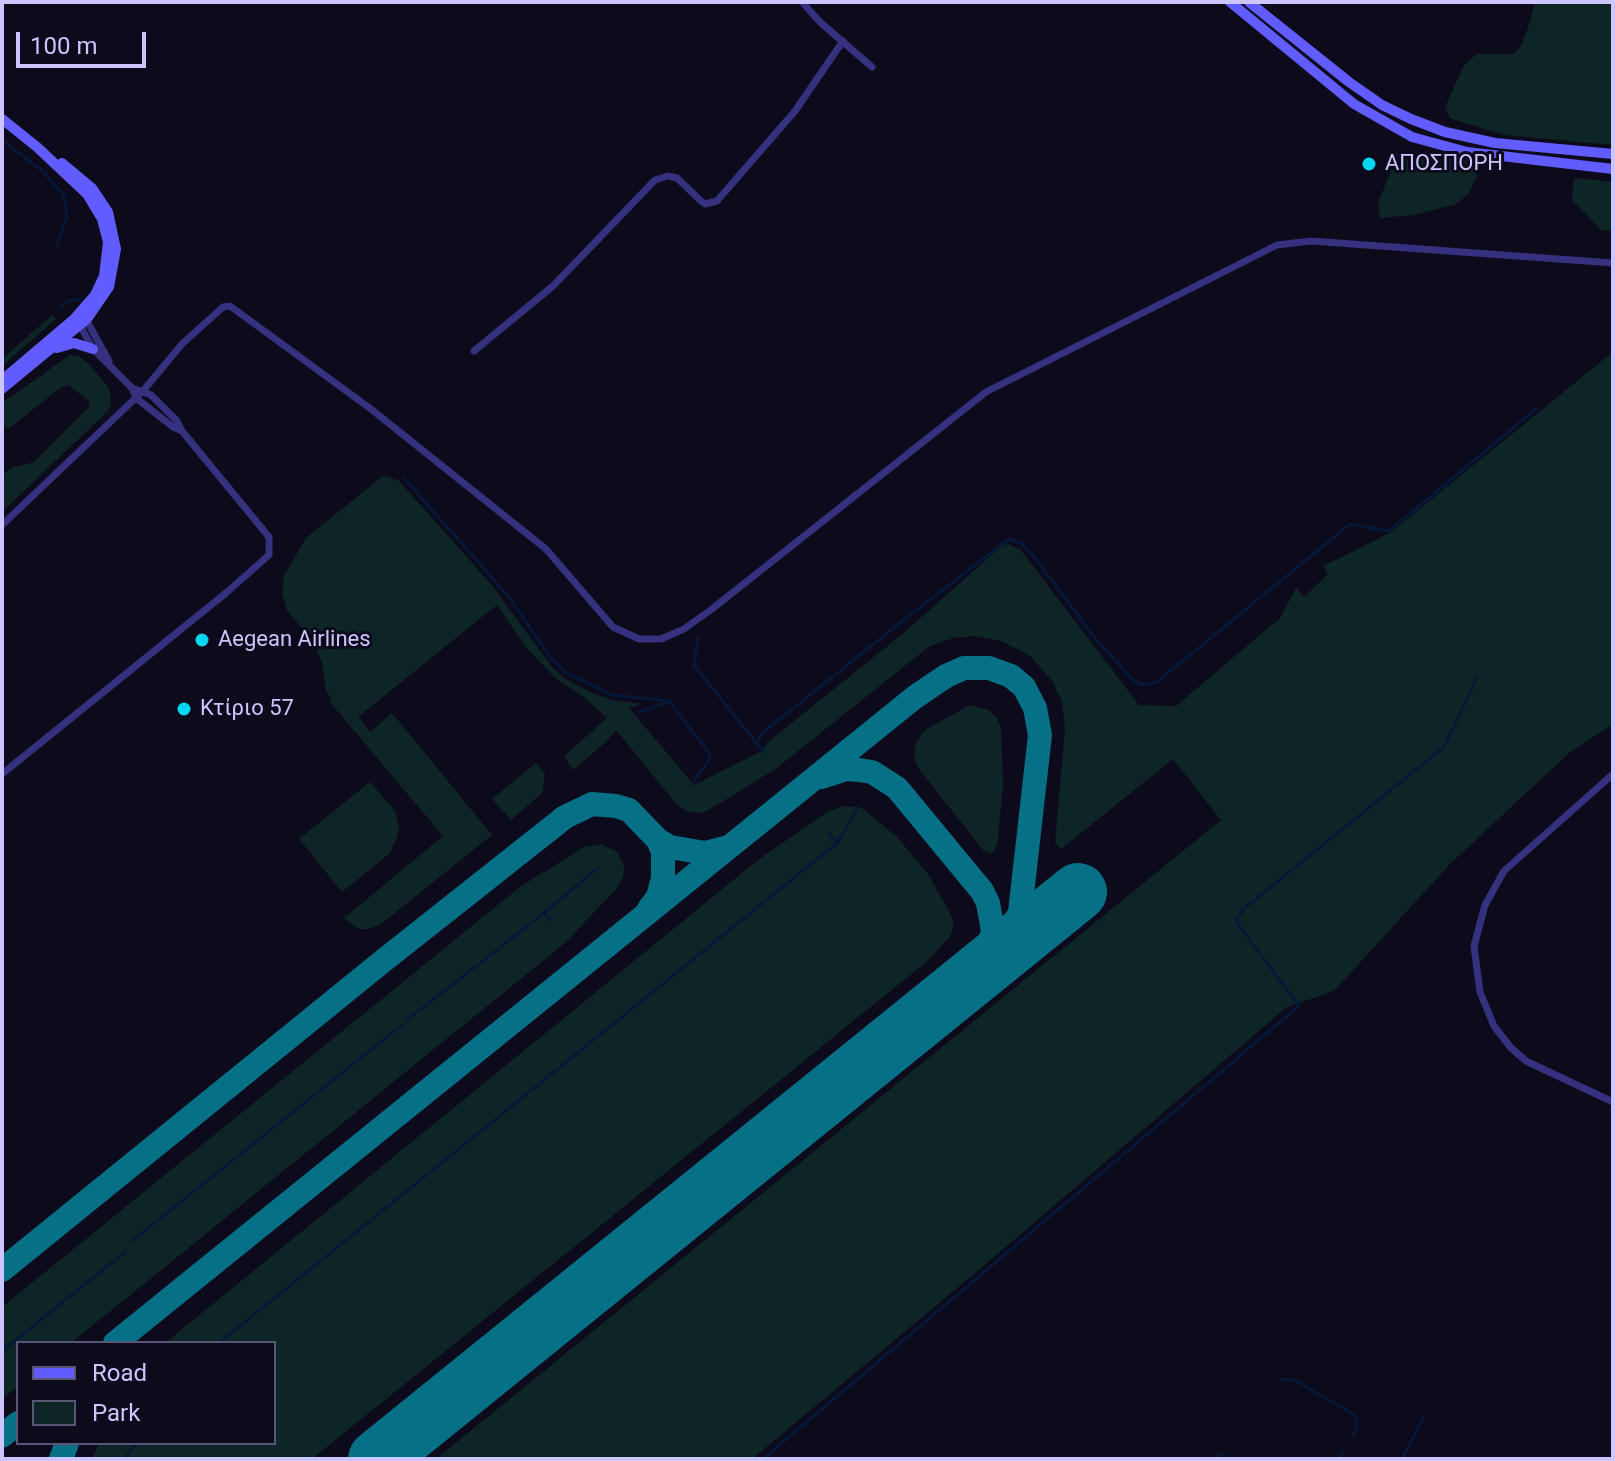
<!DOCTYPE html>
<meta charset="utf-8">
<style>
body{margin:0}
#map{position:relative;width:1615px;height:1461px;overflow:hidden;background:#0d0a1c;font-family:Roboto,sans-serif}
canvas{display:block}
.frame{position:absolute;inset:0;border:4px solid #ccc5ff;pointer-events:none}
.legend{position:absolute;left:16px;top:1341px;width:260px;height:104px;box-sizing:border-box;background:#0d0a1c;border:2px solid #595577;margin:0;padding:10px 14px;list-style:none;font-size:24px;color:#ccc5ff}
.legend li{display:flex;align-items:center;gap:16px;height:40px}
.legend b{width:40px;border:2px solid #595577}
.scale{position:absolute;left:16px;top:32px;width:130px;height:36px;box-sizing:border-box;border:4px solid #ccc5ff;border-top:0;padding-left:10px;font-size:24px;line-height:28px;white-space:nowrap;color:#ccc5ff;-webkit-text-stroke:6px #0d0a1c;paint-order:stroke}
</style>
<div id="map">
<canvas width="1615" height="1461"></canvas>
<div class="frame"></div>
<ul class="legend">
<li><b style="height:10px;background:#615cff"></b>Road</li>
<li><b style="height:22px;background:#0d2625"></b>Park</li>
</ul>
<div class="scale">100 m</div>
</div>
<script>
const c = document.querySelector('canvas').getContext('2d');
c.lineJoin = 'round';
function fill(path, color) {
  c.fillStyle = color;
  c.fill(path, 'evenodd');
}
function poly(rows) {
  const path = new Path2D();
  for (const r of rows) {
    path.moveTo(r[0], r[1]);
    for (let i = 2; i < r.length; i += 2) path.lineTo(r[i], r[i + 1]);
  }
  return path;
}
function strokePath(path, color, width, dash) {
  c.strokeStyle = color;
  c.lineWidth = width;
  c.lineCap = dash ? 'butt' : 'round';
  c.setLineDash(dash || []);
  c.stroke(path);
}
function drawText(font, color, halo, rows, align = 'center') {
  c.font = font + ' Roboto,sans-serif';
  c.lineWidth = 6;
  c.setLineDash([]);
  c.textBaseline = 'middle';
  c.strokeStyle = halo;
  c.fillStyle = color;
  for (const [text, x, y, turn = 0] of rows) {
    c.save();
    c.translate(x, y);
    c.rotate((+turn || 0) * Math.PI / 180);
    c.textAlign = isNaN(turn) ? turn : align;
    if (halo) c.strokeText(text, 0, 0);
    c.fillText(text, 0, 0);
    c.restore();
  }
}
fill(poly([
 [1535,2,1613,2,1613,145,1504,135,1450,118,1445,107,1464,65,1477,54,1514,54,1521,46,1528,28],
 [1422,152,1454,160,1465,160,1476,165,1477,175,1469,194,1454,205,1413,215,1380,218,1378,203,1391,171,1410,156],
 [1574,178,1613,182,1613,231,1601,230,1572,200],
 [52,315,56,319,2,366,2,359],
 [1613,352,1613,724,1569,753,1450,864,1334,991,1287,1007,974,1274,752,1459,436,1459,1221,820,1173,759,1061,849,1055,843,1065,729,1062,701,1051,679,1029,655,1001,641,976,636,953,638,930,646,774,770,710,809,701,813,687,811,678,806,616,730,607,741,573,770,564,756,607,718,584,697,554,677,525,646,497,605,358,717,370,732,392,713,492,835,381,924,369,929,358,929,344,918,443,836,329,701,331,698,326,691,322,662,316,648,310,637,287,611,282,594,284,575,307,537,383,476,398,480,491,584,552,667,564,678,592,693,611,700,642,704,629,708,694,785,762,751,767,743,900,636,1003,545,1008,544,1020,549,1139,705,1176,706,1280,618,1296,588,1304,597,1328,574,1323,566,1390,533],
 [70,355,79,356,88,363,109,388,111,403,108,411,2,512,2,476,11,468,34,462,90,406,88,400,68,385,59,389,8,429,5,425,2,428,2,403],
 [970,705,989,710,997,718,1001,729,1003,787,997,845,992,854,984,851,919,769,914,757,916,742,925,730],
 [536,763,545,773,542,793,511,820,492,799],
 [370,782,395,811,399,826,397,837,390,853,342,892,299,839],
 [844,806,862,808,896,836,928,874,949,911,954,924,950,937,925,963,312,1459,92,1459,99,1443,274,1443,274,1343,165,1343,758,860,829,811],
 [601,844,617,852,624,865,623,877,616,889,565,943,71,1343,18,1343,18,1386,2,1399,2,1307,520,887,584,847]
]), '#0d2625');
strokePath(poly([
 [2,140,41,170,64,195,67,217,57,245],
 [61,306,68,301,80,299],
 [404,478,509,597,550,657,565,672,612,695,669,701],
 [698,637,694,665,758,745],
 [640,712,669,701,710,754,709,760,692,784],
 [764,752,758,745,760,735,901,622,1009,539,1021,543,1035,558,1094,637,1134,681,1145,685,1157,682,1350,524,1389,531,1536,409],
 [829,833,837,843],
 [544,913,599,867],
 [537,919,544,913,550,920],
 [407,1020,534,921],
 [132,1241,402,1025],
 [219,1343,837,843,859,806],
 [2,1351,125,1252],
 [1281,1379,1296,1381,1353,1414,1356,1419,1356,1428,1353,1436],
 [124,1459,137,1443],
 [763,1459,1299,1006,1235,920,1246,907,1444,747,1477,678],
 [1215,1459,1222,1454],
 [1338,1459,1343,1452],
 [1402,1459,1424,1416]
]), '#051839', 3);
strokePath(poly([
 [821,777,846,769,859,770,872,772,897,788,982,891,988,903,993,931,986,959],
 [649,909,658,897,663,878,663,852,658,840],
 [2,1270,383,961,565,817,592,804,616,806,629,810,658,840,670,847,705,853,728,847],
 [115,1343,915,697,946,676,964,668,989,668,1011,676,1024,687,1035,708,1040,735,1020,912,1005,942,976,974],
 [2,1436,18,1423],
 [61,1459,67,1443]
]), '#067086', 24);
strokePath(poly([
 [377,1459,1078,892]
]), '#067086', 58);
strokePath(poly([
 [802,2,820,22,872,67],
 [84,316,109,361],
 [78,322,93,349,132,388,136,398,173,427,182,431],
 [474,351,553,286,655,180,668,176,677,178,701,201,705,204,717,201,795,111,843,41],
 [2,525,143,391,182,344,223,307,230,306,371,409,546,549,613,627,639,639,661,639,684,629,712,609,986,392,1277,245,1311,241,1613,263],
 [2,774,226,593,269,555,269,537,182,431,177,421,151,395,132,388],
 [1613,774,1504,871,1485,905,1474,946,1480,992,1494,1026,1511,1048,1526,1061,1613,1102]
]), '#35317e', 7);
strokePath(poly([
 [1230,2,1354,104,1412,137,1467,152,1613,169],
 [1249,2,1349,82,1382,105,1411,119,1445,132,1495,143,1613,154],
 [2,119,37,147,87,194,102,219,108,242,104,276,95,295,74,319,2,380],
 [57,348,74,343,93,349],
 [2,389,87,319,109,287,116,249,108,212,92,188,62,163]
]), '#615cff', 10);
for (const [x, y, r, color] of [
 [1369,164,8,"#00d7f0"],
 [202,640,8,"#00d7f0"],
 [184,709,8,"#00d7f0"]
]) {
  const dot = new Path2D();
  dot.arc(x, y, r, 0, 2 * Math.PI);
  c.fillStyle = color;
  c.fill(dot);
  strokePath(dot, '#0d0a1c', 3);
}
drawText('22px', '#ccc5ff', '#0d0a1c', [
 ["ΑΠΟΣΠΟΡΗ",1385,164],
 ["Aegean Airlines",218,640],
 ["Κτίριο 57",200,709]
], 'left');
</script>
